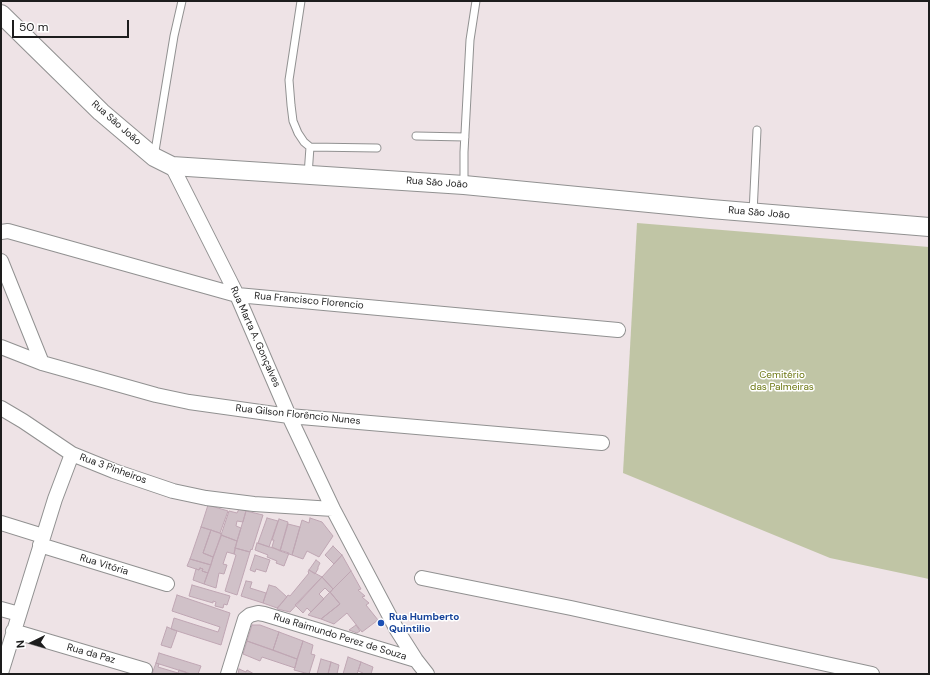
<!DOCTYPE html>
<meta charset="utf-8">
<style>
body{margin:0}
#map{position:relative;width:930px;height:675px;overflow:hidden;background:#eee3e6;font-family:"DM Sans",sans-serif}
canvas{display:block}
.frame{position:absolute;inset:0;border:2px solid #1d1d1d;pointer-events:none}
.north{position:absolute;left:12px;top:623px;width:40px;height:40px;-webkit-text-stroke:3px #fff;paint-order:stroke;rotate:265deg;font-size:11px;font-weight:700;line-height:16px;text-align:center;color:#1d1d1d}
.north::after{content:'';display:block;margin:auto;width:14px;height:18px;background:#1d1d1d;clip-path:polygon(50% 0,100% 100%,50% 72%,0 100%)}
.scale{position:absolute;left:12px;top:20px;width:117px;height:18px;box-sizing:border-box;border:2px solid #1d1d1d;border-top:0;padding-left:5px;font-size:12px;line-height:14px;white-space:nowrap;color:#1d1d1d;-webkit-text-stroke:3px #fff;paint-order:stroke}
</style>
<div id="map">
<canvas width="930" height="675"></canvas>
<div class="frame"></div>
<div class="north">N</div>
<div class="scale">50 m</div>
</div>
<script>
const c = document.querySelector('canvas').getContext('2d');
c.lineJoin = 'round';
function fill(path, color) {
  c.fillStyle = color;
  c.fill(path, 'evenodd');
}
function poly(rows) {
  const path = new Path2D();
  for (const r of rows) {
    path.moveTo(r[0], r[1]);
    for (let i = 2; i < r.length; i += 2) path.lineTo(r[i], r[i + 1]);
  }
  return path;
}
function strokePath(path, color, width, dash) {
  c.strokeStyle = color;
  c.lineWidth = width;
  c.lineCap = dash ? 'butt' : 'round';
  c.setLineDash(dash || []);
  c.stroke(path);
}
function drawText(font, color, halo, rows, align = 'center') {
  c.font = font + ' "DM Sans",sans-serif';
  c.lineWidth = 3;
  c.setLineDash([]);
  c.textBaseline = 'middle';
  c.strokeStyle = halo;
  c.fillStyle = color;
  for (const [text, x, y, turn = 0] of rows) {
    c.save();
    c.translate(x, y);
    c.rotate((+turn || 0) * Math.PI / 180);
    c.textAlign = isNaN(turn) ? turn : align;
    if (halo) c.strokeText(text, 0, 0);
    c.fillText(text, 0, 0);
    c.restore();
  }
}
fill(poly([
 [637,223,929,247,929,579,830,558,623,473]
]), '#c0c5a5');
const building = poly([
 [208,505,228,511,220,533,201,527,208,505],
 [239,509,246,511,243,522,237,521,236,526,241,528,237,541,221,535,229,511,237,513,239,509],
 [246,511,263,515,252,550,251,549,250,552,235,548,246,511],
 [267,518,278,521,269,547,258,543,267,518],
 [310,518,322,522,333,536,319,557,307,551,303,559,292,555,302,520,309,523,310,518],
 [279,519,288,522,280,551,272,547,274,540,272,540,279,519],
 [288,524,300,527,292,555,280,551,288,524],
 [201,527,211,530,203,553,213,557,211,565,190,559,201,527],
 [211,530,222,534,213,557,203,553,211,530],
 [221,535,237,541,234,554,227,552,223,564,227,565,224,574,219,573,216,588,204,584,221,535],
 [257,543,289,553,284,566,276,563,277,561,267,557,268,555,255,550,257,543],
 [333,546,342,555,334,564,325,555,333,546],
 [235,548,250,552,237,595,225,591,236,555,234,554,235,548],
 [255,555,270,560,266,572,256,569,255,572,250,570,255,555],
 [342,555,351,571,333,589,322,577,342,555],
 [190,559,211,565,208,573,202,571,203,569,200,568,199,570,187,566,190,559],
 [316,560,320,563,318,567,318,569,315,574,309,570,316,560],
 [200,568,203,569,202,571,208,573,204,584,193,580,196,569,199,570,200,568],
 [309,570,322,577,290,612,277,609,288,595,290,596,309,573,308,572,309,570],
 [351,571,361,589,358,590,365,596,362,597,369,603,366,605,378,620,362,632,347,613,334,624,321,619,340,604,330,592,351,571],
 [322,577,333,589,330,593,325,588,319,594,324,599,311,612,307,608,303,613,295,605,322,577],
 [246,581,252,582,250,588,266,593,263,603,241,596,246,581],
 [192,585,230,596,227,605,224,604,223,608,215,606,216,602,213,601,213,603,189,596,192,585],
 [269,585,276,587,287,597,277,608,263,603,269,585],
 [330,592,340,604,321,619,308,615,330,592],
 [177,595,230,613,221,645,171,629,174,618,218,632,220,627,172,611,177,595],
 [252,625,260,625,279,632,273,650,247,641,252,625],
 [356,625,360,631,357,633,349,630,356,625],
 [167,627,177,631,171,648,161,645,167,627],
 [279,632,303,641,297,659,273,650,279,632],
 [247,641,297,659,295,668,262,657,260,661,243,654,247,641],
 [303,641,313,645,311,654,315,655,309,674,294,670,303,641],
 [159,653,201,666,198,674,191,674,156,663,159,653],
 [348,657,361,662,357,674,343,674,348,657],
 [321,659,331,662,328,674,317,674,321,659],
 [331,662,339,665,337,674,328,674,331,662],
 [361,662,373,667,371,674,363,674,363,673,358,671,361,662],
 [156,663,159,664,158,667,178,673,179,670,186,672,185,674,152,674,156,663],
 [239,669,246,672,247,670,254,674,238,674,239,669]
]);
fill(building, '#d0c1c8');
strokePath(building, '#bfa6b3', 1);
const service = poly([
 [301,1,289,80,291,105,293,121,298,133,304,142,310,147,377,148],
 [416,136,465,137],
 [154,157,174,36,182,1],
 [308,175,310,147],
 [464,185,464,152,470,40,476,1],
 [753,213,757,130]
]);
const minor = poly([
 [172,166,237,295,289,416,333,509,397,630,416,660,427,674],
 [1,232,8,231,237,295,618,330],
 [1,261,42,363],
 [1,347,42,363,156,395,189,402,289,416,602,443],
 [1,408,23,421,72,454],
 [1,523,43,536],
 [40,545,167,584],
 [422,578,571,608,872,674],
 [1,609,19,614],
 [13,631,145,670],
 [1,673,55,499,72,454,114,471,173,491,206,498,254,504,333,509],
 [228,674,245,619,250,615,258,613,264,614,416,660]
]);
const tertiary = poly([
 [1,14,101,112,154,157,172,166,464,185,711,209,929,227]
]);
strokePath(service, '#919191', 9);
strokePath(minor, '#919191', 16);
strokePath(tertiary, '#919191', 20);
strokePath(service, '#fff', 7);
strokePath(minor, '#fff', 14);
strokePath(tertiary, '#fff', 18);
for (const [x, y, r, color] of [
 [381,623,4,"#1a4fb4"]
]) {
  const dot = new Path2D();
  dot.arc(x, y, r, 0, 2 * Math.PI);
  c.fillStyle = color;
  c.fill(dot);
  strokePath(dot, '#fff', 1.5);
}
drawText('10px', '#1d1d1d', '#fff', [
 ["Rua São João",116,123,41],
 ["Rua São João",437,183,4],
 ["Rua São João",759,213,5],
 ["Rua Francisco Florencio",309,301,5],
 ["Rua Marta A. Gonçalves",255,337,66],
 ["Rua Gilson Florêncio Nunes",298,415,6],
 ["Rua 3 Pinheiros",113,469,20],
 ["Rua Vitória",104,565,17],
 ["Rua Raimundo Perez de Souza",340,637,17],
 ["Rua da Paz",91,654,16]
]);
drawText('10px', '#6b7610', '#fff', [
 ["Cemitério",782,375],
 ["das Palmeiras",782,387]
]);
drawText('bold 10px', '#164399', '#fff', [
 ["Rua Humberto",389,617],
 ["Quintilio",389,629]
], 'left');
</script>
